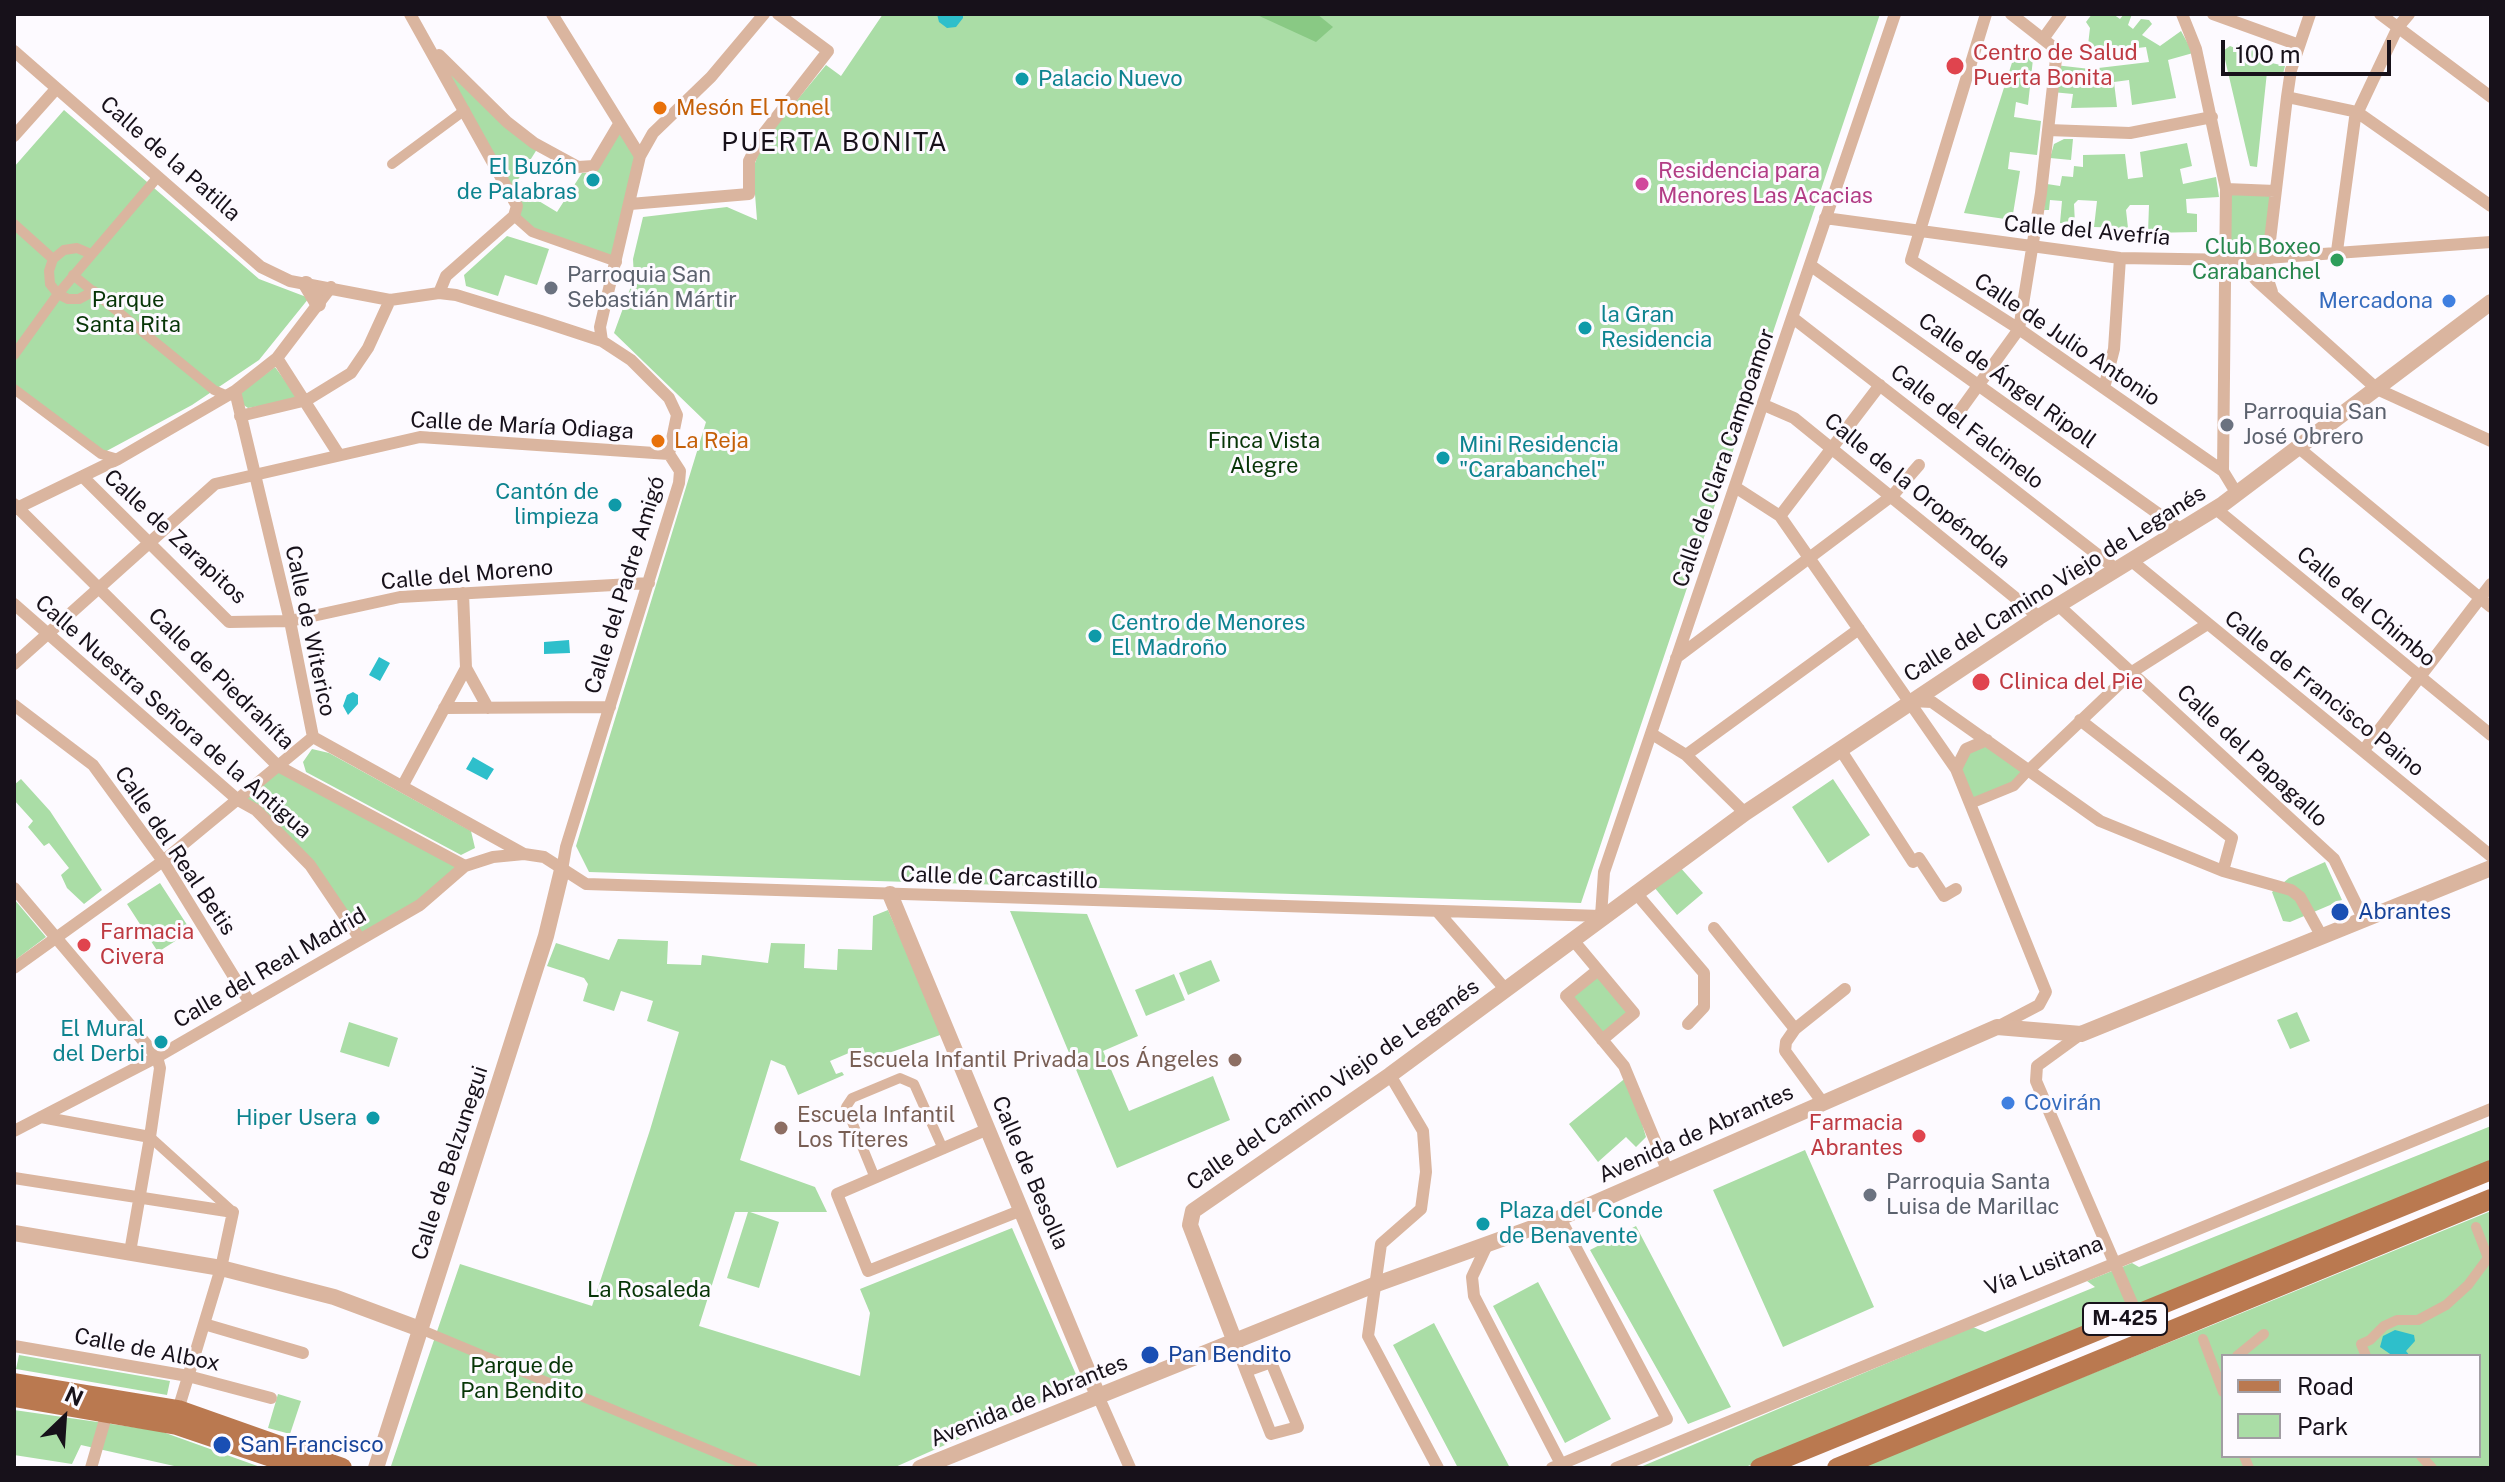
<!DOCTYPE html>
<meta charset="utf-8">
<style>
body{margin:0}
#map{position:relative;width:2505px;height:1482px;overflow:hidden;background:#fdfaff;font-family:"Public Sans",sans-serif}
canvas{display:block}
.frame{position:absolute;inset:0;border:16px solid #17111a;pointer-events:none}
.legend{position:absolute;left:2221px;top:1354px;width:260px;height:104px;box-sizing:border-box;background:#fdfaff;border:2px solid #a19da3;margin:0;padding:10px 14px;list-style:none;font-size:24px;color:#17111a}
.legend li{display:flex;align-items:center;gap:16px;height:40px}
.legend b{width:40px;border:2px solid #a19da3}
.north{position:absolute;left:24px;top:1378px;width:80px;height:80px;-webkit-text-stroke:6px #fdfaff;paint-order:stroke;rotate:25deg;font-size:22px;font-weight:700;line-height:32px;text-align:center;color:#17111a}
.north::after{content:'';display:block;margin:auto;width:28px;height:36px;background:#17111a;clip-path:polygon(50% 0,100% 100%,50% 72%,0 100%)}
.scale{position:absolute;left:2221px;top:40px;width:170px;height:36px;box-sizing:border-box;border:4px solid #17111a;border-top:0;padding-left:10px;font-size:24px;line-height:28px;white-space:nowrap;color:#17111a;-webkit-text-stroke:6px #fdfaff;paint-order:stroke}
</style>
<div id="map">
<canvas width="2505" height="1482"></canvas>
<div class="frame"></div>
<ul class="legend">
<li><b style="height:10px;background:#ba7950"></b>Road</li>
<li><b style="height:22px;background:#aadda6"></b>Park</li>
</ul>
<div class="north">N</div>
<div class="scale">100 m</div>
</div>
<script>
const c = document.querySelector('canvas').getContext('2d');
c.lineJoin = 'round';
function fill(path, color) {
  c.fillStyle = color;
  c.fill(path, 'evenodd');
}
function poly(rows) {
  const path = new Path2D();
  for (const r of rows) {
    path.moveTo(r[0], r[1]);
    for (let i = 2; i < r.length; i += 2) path.lineTo(r[i], r[i + 1]);
  }
  return path;
}
function strokePath(path, color, width, dash) {
  c.strokeStyle = color;
  c.lineWidth = width;
  c.lineCap = dash ? 'butt' : 'round';
  c.setLineDash(dash || []);
  c.stroke(path);
}
function drawText(font, color, halo, rows, align = 'center') {
  c.font = font + ' "Public Sans",sans-serif';
  c.lineWidth = 6;
  c.setLineDash([]);
  c.textBaseline = 'middle';
  c.strokeStyle = halo;
  c.fillStyle = color;
  for (const [text, x, y, turn = 0] of rows) {
    c.save();
    c.translate(x, y);
    c.rotate((+turn || 0) * Math.PI / 180);
    c.textAlign = isNaN(turn) ? turn : align;
    if (halo) c.strokeText(text, 0, 0);
    c.fillText(text, 0, 0);
    c.restore();
  }
}
fill(poly([
 [883,14,1880,14,1581,903,589,872,576,846,706,422,614,333,634,278,633,259,643,217,727,207,757,220,753,168,764,140,826,65,841,76],
 [2092,14,2113,14,2120,19,2124,14,2132,14,2128,25,2133,29,2141,19,2149,20,2152,24,2142,35,2160,46,2181,31,2193,53,2168,60,2176,98,2132,105,2129,80,2114,82,2117,107,2071,108,2073,94,2052,92,2055,65,2090,69,2149,62,2146,47,2087,54,2090,28,2086,22],
 [2238,42,2242,44,2239,52,2249,54,2251,48,2256,50,2255,55,2261,52,2266,55,2263,61,2285,66,2283,74,2267,72,2257,167,2250,166,2223,51,2230,46,2235,48],
 [2017,47,2033,59,2028,105,2016,102,2014,117,2041,121,2037,155,2010,152,2008,169,2020,171,2012,220,1964,213],
 [447,69,539,146,514,186,557,212,582,173,595,173,619,132,636,159,617,262,532,232,517,218],
 [64,110,259,279,309,298,259,360,192,405,101,454,14,389,14,167],
 [2064,139,2073,139,2071,160,2050,158,2054,144],
 [2187,143,2192,166,2180,169,2183,184,2216,177,2219,197,2186,199,2187,213,2197,214,2197,232,2148,233,2149,205,2130,205,2126,210,2128,228,2094,227,2097,201,2078,200,2074,204,2075,224,2060,223,2062,201,2050,200,2049,210,2044,210,2047,184,2060,186,2062,176,2073,177,2074,166,2083,167,2083,155,2125,154,2128,179,2143,177,2140,152],
 [2228,193,2271,193,2265,253,2239,256,2230,249],
 [507,236,549,249,537,285,505,275,498,296,466,286,464,275],
 [275,367,295,394,295,400,248,408,242,404,241,392],
 [1987,740,2029,770,2014,786,1970,804,1956,769,1966,749],
 [312,749,329,753,471,831,475,848,461,855,306,772,303,762],
 [278,766,465,866,420,905,360,939,311,863,240,799],
 [21,779,50,811,102,890,84,904,67,888,61,875,69,868,49,843,44,846,28,827,33,821,14,800,14,785],
 [1833,779,1870,835,1828,863,1792,807],
 [2325,862,2342,900,2290,922,2283,921,2272,892,2289,878],
 [1679,866,1703,893,1677,915,1654,887],
 [160,883,191,931,158,952,127,904],
 [14,899,46,937,14,961],
 [888,910,943,1034,883,1055,884,1059,869,1065,863,1047,830,1061,836,1074,842,1072,844,1075,798,1095,785,1066,771,1060,740,1160,815,1187,827,1212,750,1212,779,1222,759,1288,727,1278,748,1212,735,1212,699,1326,860,1376,870,1313,860,1289,1012,1228,1078,1379,1076,1387,893,1468,391,1466,460,1264,592,1306,650,1130,679,1032,647,1021,653,1001,621,991,614,1011,583,1001,588,984,584,978,547,966,556,943,609,960,618,939,668,941,667,964,701,965,702,955,768,963,771,943,805,944,804,968,837,970,838,949,872,950,873,916],
 [1010,911,1087,914,1138,1036,1103,1051,1129,1111,1213,1076,1230,1120,1117,1168],
 [1211,960,1220,981,1188,995,1179,973],
 [1598,970,1634,1013,1602,1040,1566,996],
 [1174,974,1185,1000,1146,1016,1135,990],
 [2297,1012,2310,1041,2290,1049,2277,1020],
 [349,1022,398,1038,389,1067,340,1052],
 [1628,1076,1646,1137,1636,1147,1626,1137,1598,1162,1569,1124],
 [2491,1126,2491,1161,1743,1468,1638,1468,1973,1327,1985,1332,2095,1287,2087,1281,2132,1263,2139,1267],
 [1805,1150,1874,1307,1783,1347,1713,1190],
 [2491,1211,2491,1468,1857,1468,2210,1326],
 [2223,1356,2479,1356,2479,1456,2223,1456],
 [1636,1226,1731,1407,1688,1424,1590,1250],
 [1538,1282,1611,1419,1565,1443,1493,1306],
 [1434,1323,1510,1468,1458,1468,1393,1345],
 [19,1355,170,1381,167,1395,16,1369],
 [278,1394,301,1401,290,1434,268,1428],
 [14,1410,160,1431,263,1468,183,1468,81,1445,72,1464,14,1455]
]), '#aadda6');
fill(poly([
 [1255,14,1317,14,1333,27,1316,42]
]), '#89c984');
fill(poly([
 [937,14,963,14,963,18,956,27,947,28,939,22],
 [569,640,570,653,544,654,544,642],
 [379,657,390,663,380,681,369,675],
 [353,692,358,695,358,704,348,715,343,706,347,695],
 [473,757,494,769,487,780,466,769],
 [2395,1330,2414,1335,2415,1341,2406,1351,2410,1356,2393,1356,2380,1347,2383,1336]
]), '#2ebfcb');
strokePath(poly([
 [392,164,465,110],
 [514,216,532,232,617,262],
 [14,224,53,259],
 [91,254,77,248,64,250,53,259,49,271,50,284,58,294,68,299,79,299,94,291],
 [73,275,214,390,228,396],
 [14,355,58,294,156,179],
 [14,389,101,454,118,459],
 [1970,804,2014,786,2029,770],
 [150,1137,233,1212],
 [875,1178,846,1107,852,1098,900,1078,914,1084,943,1149],
 [420,1329,753,1468],
 [2203,1339,2223,1392],
 [2237,1356,2264,1334],
 [2366,1356,2361,1344,2370,1340,2384,1326,2397,1320,2418,1320,2446,1305,2468,1285,2488,1258,2476,1227],
 [2244,1456,2249,1468],
 [2421,1456,2432,1468]
]), '#dab59f', 10);
strokePath(poly([
 [410,14,517,206,514,216,446,276,439,293],
 [552,14,640,156],
 [1986,14,1911,260,2019,329,2223,471],
 [2182,14,2196,49,2226,189,2223,471,2237,494],
 [2213,14,2299,45],
 [2380,14,2491,97],
 [2043,39,2061,14],
 [14,51,261,267,290,281,390,300,439,293,456,295,541,321,602,341,631,360,669,398,677,415,669,454,680,471,679,483,566,847,562,870],
 [439,55,507,122,534,143,578,167,594,166,619,124],
 [2287,97,2357,112,2491,206],
 [2048,130,2130,133,2212,117],
 [14,136,56,89],
 [2226,189,2275,191],
 [630,204,749,194,749,161,761,137,828,51,778,14],
 [1825,218,2120,258,2238,260,2491,242],
 [2337,251,2355,118,2398,27,2409,14],
 [2238,260,2257,281,2377,389,2491,441],
 [1810,265,2181,530],
 [2272,292,2266,274,2287,97,2291,70,2310,14],
 [1793,318,2116,569],
 [602,341,600,327,640,156,653,133,711,77,764,14],
 [277,358,339,455],
 [2104,388,2114,349,2120,258],
 [235,391,290,621,313,737,524,854],
 [1764,405,1794,418,2039,617],
 [1959,412,2019,329,2041,193,2057,50,2011,14],
 [240,416,307,400,351,373,368,348,390,300],
 [2300,449,2491,607],
 [83,477,229,622,290,621,400,597,649,583],
 [1735,487,1780,516,1956,769,2046,992,2039,1005,1997,1027],
 [14,504,278,766,465,866],
 [15,509,118,459,235,391,277,358,331,287],
 [2216,509,2491,735],
 [1780,516,1880,385],
 [2133,562,2491,856],
 [14,604,238,800,256,810,310,865,360,939],
 [2059,606,2334,859,2363,918],
 [1676,658,1893,495,1919,465],
 [14,664,215,484,420,437,669,454],
 [466,668,488,708],
 [1911,701,1932,702,2100,821,2223,871,2291,890,2300,897,2321,935],
 [14,705,93,765,163,861,250,1003],
 [444,708,610,707],
 [2080,720,2232,838,2223,871],
 [1652,734,1686,755,1745,813],
 [1840,749,1913,862,1919,858,1944,896,1956,889],
 [2363,751,2491,584],
 [1686,755,1859,629],
 [1956,769,1966,749,1987,740],
 [2029,770,2132,672,2206,625],
 [403,785,466,668,463,593],
 [14,888,157,1057,160,1068,150,1137,130,1252],
 [1635,892,1704,973,1704,1007,1688,1024],
 [1437,911,1506,990],
 [1714,928,1795,1029],
 [1573,940,1634,1013,1602,1040],
 [14,968,163,861,313,737],
 [1598,970,1566,996,1624,1066,1668,1172],
 [2081,1034,2037,1066,2036,1081,2143,1329,2151,1337],
 [1390,1075,1423,1131,1426,1172,1421,1209,1381,1244,1368,1336,1438,1468],
 [1823,1103,1785,1051,1786,1042,1795,1029,1845,989],
 [41,1117,150,1137],
 [988,1129,837,1194,868,1271,1022,1210],
 [14,1131,157,1057,420,905,465,866,493,857,524,854,544,857,586,884,1601,916,1604,872,1895,14],
 [14,1178,233,1212,221,1268,178,1410],
 [1487,1245,1472,1277,1474,1296,1561,1464],
 [204,1324,303,1353],
 [1235,1342,1246,1371,1271,1434,1298,1427,1271,1362,1246,1371],
 [14,1346,188,1376,271,1398],
 [1099,1398,1130,1468],
 [91,1468,107,1413],
 [1552,1468,1667,1419,1560,1218],
 [1616,1468,2491,1109]
]), '#dab59f', 12);
strokePath(poly([
 [306,284,318,304],
 [890,894,1099,1398],
 [14,1233,221,1268,334,1297,420,1329],
 [1235,1342,1190,1225,1193,1211,1390,1075,1745,813,2039,617,2223,504,2491,302],
 [376,1468,546,936,562,870],
 [920,1468,1374,1285,1560,1218,1997,1027,2081,1034,2491,868]
]), '#dab59f', 16);
strokePath(poly([
 [14,1383,178,1410,342,1468],
 [14,1397,177,1425,304,1468],
 [1760,1468,2491,1170],
 [1837,1468,2491,1199]
]), '#ba7950', 20);
for (const [x, y, r, color] of [
 [1955,66,10,"#e0444e"],
 [1022,79,8,"#0f9aa8"],
 [660,108,8,"#e8710a"],
 [593,180,8,"#0f9aa8"],
 [1642,184,8,"#d1479c"],
 [2337,260,8,"#2e9e5b"],
 [551,288,8,"#6b7280"],
 [2449,301,8,"#3f7fe0"],
 [1585,328,8,"#0f9aa8"],
 [2227,425,8,"#6b7280"],
 [658,441,8,"#e8710a"],
 [1443,458,8,"#0f9aa8"],
 [615,505,8,"#0f9aa8"],
 [1095,636,8,"#0f9aa8"],
 [1981,682,10,"#e0444e"],
 [2340,912,10,"#1a4fb4"],
 [84,945,8,"#e0444e"],
 [161,1042,8,"#0f9aa8"],
 [1235,1060,8,"#8d6e63"],
 [2008,1103,8,"#3f7fe0"],
 [373,1118,8,"#0f9aa8"],
 [781,1128,8,"#8d6e63"],
 [1919,1136,8,"#e0444e"],
 [1870,1195,8,"#6b7280"],
 [1483,1224,8,"#0f9aa8"],
 [1150,1355,10,"#1a4fb4"],
 [222,1445,10,"#1a4fb4"]
]) {
  const dot = new Path2D();
  dot.arc(x, y, r, 0, 2 * Math.PI);
  c.fillStyle = color;
  c.fill(dot);
  strokePath(dot, '#fdfaff', 3);
}
for (const [x, y, w] of [
 [2125,1319,84]
]) {
  const box = new Path2D();
  box.roundRect(x - w / 2, y - 16, w, 32, 6);
  c.fillStyle = '#fdfaff';
  c.fill(box);
  strokePath(box, '#17111a', 2);
}
drawText('bold 20px', '#17111a', null, [
 ["M-425",2125,1319]
]);
drawText('22px', '#be3a42', '#fdfaff', [
 ["Centro de Salud",1973,53],
 ["Puerta Bonita",1973,78],
 ["Clinica del Pie",1999,682],
 ["Farmacia",100,932],
 ["Civera",100,957],
 ["Farmacia",1903,1123,"right"],
 ["Abrantes",1903,1148,"right"]
], 'left');
drawText('22px', '#0d838f', '#fdfaff', [
 ["Palacio Nuevo",1038,79],
 ["El Buzón",577,167,"right"],
 ["de Palabras",577,192,"right"],
 ["la Gran",1601,315],
 ["Residencia",1601,340],
 ["Mini Residencia",1459,445],
 ["\"Carabanchel\"",1459,470],
 ["Cantón de",599,492,"right"],
 ["limpieza",599,517,"right"],
 ["Centro de Menores",1111,623],
 ["El Madroño",1111,648],
 ["El Mural",145,1029,"right"],
 ["del Derbi",145,1054,"right"],
 ["Hiper Usera",357,1118,"right"],
 ["Plaza del Conde",1499,1211],
 ["de Benavente",1499,1236]
], 'left');
drawText('22px', '#c56008', '#fdfaff', [
 ["Mesón El Tonel",676,108],
 ["La Reja",674,441]
], 'left');
drawText('22px', '#17111a', '#fdfaff', [
 ["Calle de la Patilla",170,159,41],
 ["Calle del Avefría",2087,231,5],
 ["Calle de Julio Antonio",2067,340,34],
 ["Calle de Ángel Ripoll",2007,381,36],
 ["Calle de María Odiaga",522,426,3],
 ["Calle del Falcinelo",1967,427,38],
 ["Calle de Clara Campoamor",1724,458,-71],
 ["Calle de la Oropéndola",1917,491,39],
 ["Calle de Zarapitos",175,537,43],
 ["Calle del Moreno",467,575,-5],
 ["Calle del Camino Viejo de Leganés",2055,584,-32],
 ["Calle del Padre Amigó",625,585,-73],
 ["Calle del Chimbo",2366,607,40],
 ["Calle de Witerico",310,631,78],
 ["Calle de Piedrahíta",221,679,44],
 ["Calle de Francisco Paino",2324,694,39],
 ["Calle Nuestra Señora de la Antigua",173,717,41],
 ["Calle del Papagallo",2252,756,43],
 ["Calle del Real Betis",175,851,56],
 ["Calle de Carcastillo",999,878,2],
 ["Calle del Real Madrid",270,968,-30],
 ["Calle del Camino Viejo de Leganés",1333,1085,-35],
 ["Avenida de Abrantes",1696,1134,-24],
 ["Calle de Belzunegui",450,1163,-72],
 ["Calle de Besolla",1030,1173,67],
 ["Vía Lusitana",2044,1266,-22],
 ["Calle de Albox",147,1350,11],
 ["Avenida de Abrantes",1029,1401,-22]
]);
drawText('22px', '#b23c85', '#fdfaff', [
 ["Residencia para",1658,171],
 ["Menores Las Acacias",1658,196]
], 'left');
drawText('22px', '#27864d', '#fdfaff', [
 ["Club Boxeo",2321,247],
 ["Carabanchel",2321,272]
], 'right');
drawText('22px', '#5b616d', '#fdfaff', [
 ["Parroquia San",567,275],
 ["Sebastián Mártir",567,300],
 ["Parroquia San",2243,412],
 ["José Obrero",2243,437],
 ["Parroquia Santa",1886,1182],
 ["Luisa de Marillac",1886,1207]
], 'left');
drawText('22px', '#073507', '#fdfaff', [
 ["Parque",128,300],
 ["Santa Rita",128,325],
 ["Finca Vista",1264,441],
 ["Alegre",1264,466],
 ["La Rosaleda",649,1290],
 ["Parque de",522,1366],
 ["Pan Bendito",522,1391]
]);
drawText('22px', '#366cbe', '#fdfaff', [
 ["Mercadona",2433,301],
 ["Covirán",2024,1103,"left"]
], 'right');
drawText('22px', '#164399', '#fdfaff', [
 ["Abrantes",2358,912],
 ["Pan Bendito",1168,1355],
 ["San Francisco",240,1445]
], 'left');
drawText('22px', '#785e54', '#fdfaff', [
 ["Escuela Infantil Privada Los Ángeles",1219,1060],
 ["Escuela Infantil",797,1115,"left"],
 ["Los Títeres",797,1140,"left"]
], 'right');
c.letterSpacing = '2px';
drawText('26px', '#17111a', '#fdfaff', [
 ["PUERTA BONITA",835,143]
]);
c.letterSpacing = '0px';
</script>
